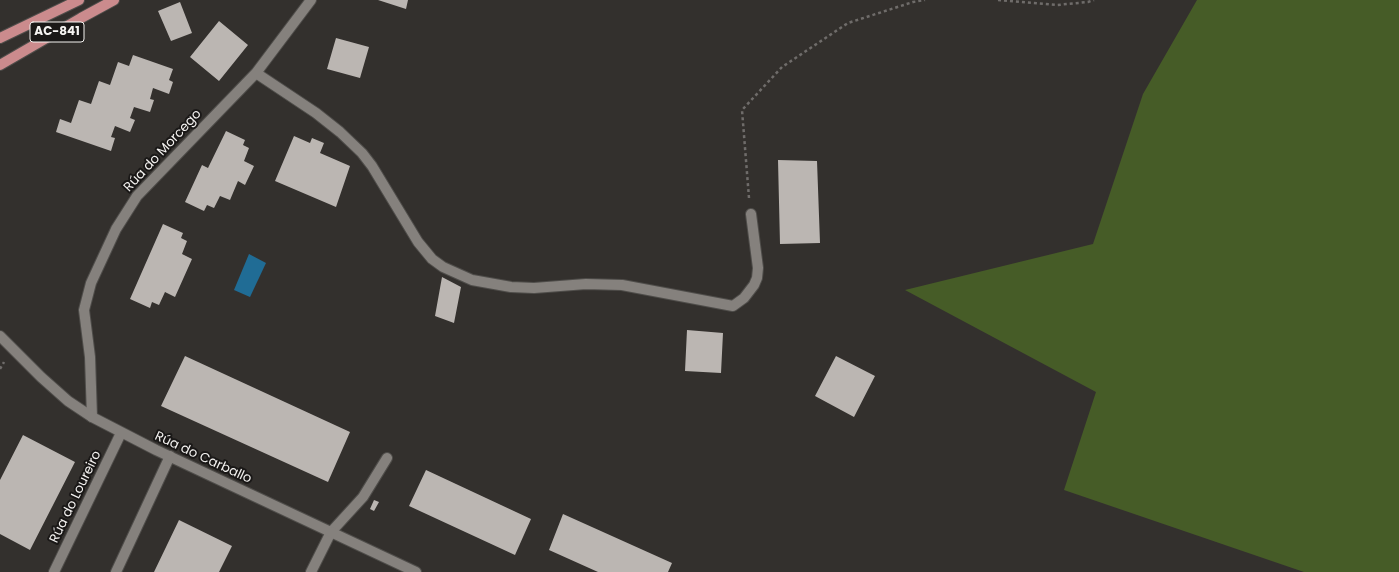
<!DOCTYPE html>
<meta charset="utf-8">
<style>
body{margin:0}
canvas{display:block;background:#33302d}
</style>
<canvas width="1399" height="572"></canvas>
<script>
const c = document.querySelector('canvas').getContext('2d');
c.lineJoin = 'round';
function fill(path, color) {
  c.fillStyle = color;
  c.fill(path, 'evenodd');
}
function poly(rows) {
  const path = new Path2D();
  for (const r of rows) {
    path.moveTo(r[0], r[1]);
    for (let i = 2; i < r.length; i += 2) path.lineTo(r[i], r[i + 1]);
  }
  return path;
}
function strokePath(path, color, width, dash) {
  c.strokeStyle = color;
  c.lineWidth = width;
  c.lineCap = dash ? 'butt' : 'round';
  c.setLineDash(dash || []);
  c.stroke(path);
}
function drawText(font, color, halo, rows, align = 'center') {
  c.font = font + ' Poppins,sans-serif';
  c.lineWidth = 4;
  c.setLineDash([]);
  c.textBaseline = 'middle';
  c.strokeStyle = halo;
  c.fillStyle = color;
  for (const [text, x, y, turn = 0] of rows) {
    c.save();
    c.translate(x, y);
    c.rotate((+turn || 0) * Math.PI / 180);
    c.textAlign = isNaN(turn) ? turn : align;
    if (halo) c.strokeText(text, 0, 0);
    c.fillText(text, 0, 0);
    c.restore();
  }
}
fill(poly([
 [1197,0,1399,0,1399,572,1304,572,1064,490,1096,392,905,290,1093,244,1143,94]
]), '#465c27');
fill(poly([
 [249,254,266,263,250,297,234,290]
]), '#206c95');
fill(poly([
 [378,0,408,0,406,9],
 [180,2,192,33,171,41,158,11],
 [219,21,248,45,219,81,190,57],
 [336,38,369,47,360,78,327,69],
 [133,55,173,69,169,80,173,82,169,94,153,88,150,99,154,100,150,112,134,107,130,118,135,120,130,132,115,126,111,137,115,138,111,151,56,132,60,119,71,123,79,100,91,104,99,81,110,85,118,62,129,66],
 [226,131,245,140,243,145,249,148,244,161,254,166,245,185,238,181,230,200,220,196,214,208,207,205,204,211,185,202,202,165,208,168],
 [294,136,310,143,312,138,324,143,320,153,350,166,336,207,275,181],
 [778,160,817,161,820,243,780,244],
 [163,224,183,233,181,238,187,241,182,254,192,259,175,297,165,292,159,305,152,302,150,308,130,299],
 [442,277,461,287,454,323,435,316],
 [687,330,723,333,721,373,685,371],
 [185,356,350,432,328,482,161,406],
 [836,356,875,376,854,417,815,396],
 [23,435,75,462,30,550,0,534,0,480],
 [426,470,531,519,515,555,409,506],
 [374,500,379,502,374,511,370,509],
 [563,514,672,563,668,572,598,572,549,550],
 [179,520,232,546,219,572,154,572]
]), '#bbb6b2');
const service = poly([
 [116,572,170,456]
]);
const minor = poly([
 [256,73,316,113,340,132,362,153,372,166,418,242,432,259,443,267,472,280,511,287,534,288,586,284,622,285,733,306,744,298,754,285,757,278,758,268,751,214],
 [92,417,90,357,84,310,91,283,116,229,137,196,256,73,311,0],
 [54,572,121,433],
 [311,572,331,532,363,497,387,458]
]);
const tertiary = poly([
 [0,336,41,377,68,401,92,417,156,450,416,572]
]);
const primary = poly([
 [0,38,79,0],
 [0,65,81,18,114,0]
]);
strokePath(service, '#4f4d4a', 12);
strokePath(minor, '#4f4d4a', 12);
strokePath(tertiary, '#4f4d4a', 12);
strokePath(primary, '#4f4d4a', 12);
strokePath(poly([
 [998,0,1057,5,1088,2,1094,0],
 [749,198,742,110,782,67,848,23,913,2,925,0],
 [0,369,4,362]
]), '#6f6c6a', 2.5, [3, 3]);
strokePath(service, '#85817d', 10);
strokePath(minor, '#85817d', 10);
strokePath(tertiary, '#85817d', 10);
strokePath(primary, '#cb8b8d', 10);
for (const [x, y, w] of [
 [57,32,54]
]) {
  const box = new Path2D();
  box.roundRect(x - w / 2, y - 10, w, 20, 3);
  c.fillStyle = '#1a1817';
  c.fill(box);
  strokePath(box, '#f5f3f1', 1);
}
drawText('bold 12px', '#f5f3f1', null, [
 ["AC-841",57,32]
]);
drawText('13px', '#f5f3f1', '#1a1817', [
 ["Rúa do Morcego",163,151,-47],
 ["Rúa do Carballo",203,458,25],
 ["Rúa do Loureiro",76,497,-64]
]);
</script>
